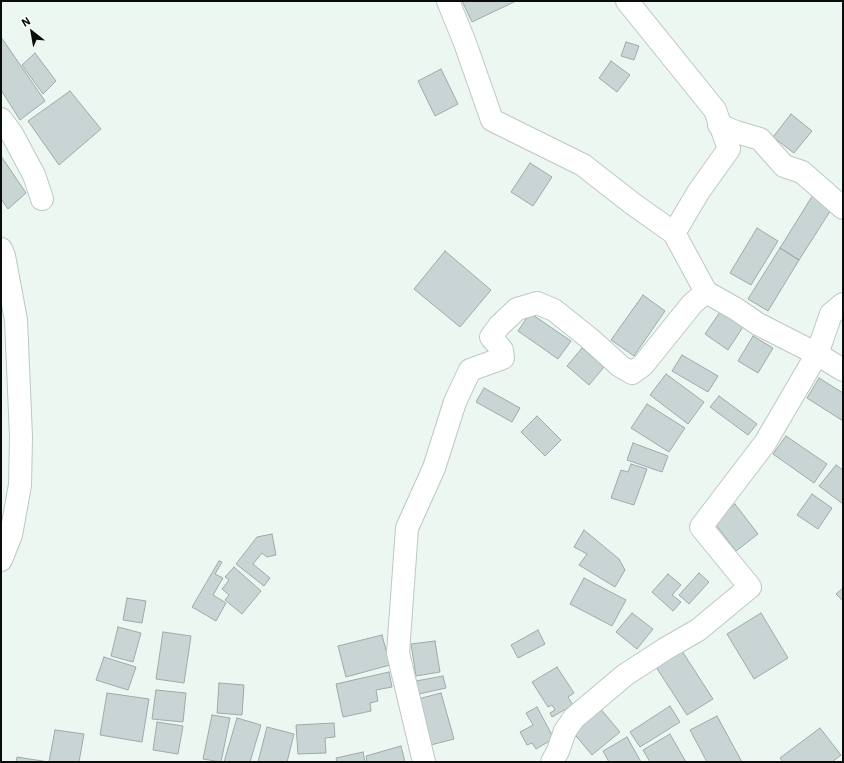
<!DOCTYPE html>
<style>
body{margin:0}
#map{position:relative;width:844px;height:763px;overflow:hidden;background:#ecf7f1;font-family:"IBM Plex Sans",sans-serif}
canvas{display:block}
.frame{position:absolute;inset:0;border:2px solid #090c0a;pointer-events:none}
.north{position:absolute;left:12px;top:12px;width:40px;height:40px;-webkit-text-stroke:3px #fff;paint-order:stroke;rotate:329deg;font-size:11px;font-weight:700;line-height:16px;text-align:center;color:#090c0a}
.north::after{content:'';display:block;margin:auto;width:14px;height:18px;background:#090c0a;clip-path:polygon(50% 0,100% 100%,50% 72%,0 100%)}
</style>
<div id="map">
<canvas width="844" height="763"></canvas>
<div class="frame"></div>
<div class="north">N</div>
</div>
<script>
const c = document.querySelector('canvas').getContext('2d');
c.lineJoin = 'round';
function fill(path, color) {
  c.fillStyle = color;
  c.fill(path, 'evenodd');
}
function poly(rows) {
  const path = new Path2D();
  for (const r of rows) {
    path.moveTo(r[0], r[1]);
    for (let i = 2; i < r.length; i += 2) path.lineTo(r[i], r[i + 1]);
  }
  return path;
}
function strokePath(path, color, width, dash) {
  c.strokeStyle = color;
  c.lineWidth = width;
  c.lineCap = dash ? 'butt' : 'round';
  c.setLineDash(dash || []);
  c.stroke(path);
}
const building = poly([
 [462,1,516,1,472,22,462,1],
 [1,37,45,101,20,120,1,90,1,37],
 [626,42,639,46,634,60,621,56,626,42],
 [35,53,56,81,43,94,22,65,35,53],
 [611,61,630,75,617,92,599,78,611,61],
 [441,69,458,104,435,116,418,81,441,69],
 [70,91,101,129,59,165,28,121,70,91],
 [791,114,812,131,794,153,773,137,791,114],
 [1,156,26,193,8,209,1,199,1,156],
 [530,163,552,177,533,206,511,192,530,163],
 [816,190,836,202,799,260,780,248,816,190],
 [757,228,778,241,751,285,730,273,757,228],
 [780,248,799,260,768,311,748,299,780,248],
 [445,251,491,290,460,327,414,289,445,251],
 [643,295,665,311,634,356,611,340,643,295],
 [720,312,743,327,728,350,705,334,720,312],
 [530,313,571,341,558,359,518,331,530,313],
 [753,336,773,348,758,373,738,361,753,336],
 [582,348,604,367,589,385,567,366,582,348],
 [682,355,718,376,708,392,672,371,682,355],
 [666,374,704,402,688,424,650,395,666,374],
 [819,378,843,393,843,421,807,398,819,378],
 [484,388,520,408,512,422,476,402,484,388],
 [719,396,757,424,748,435,710,407,719,396],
 [647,404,685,428,669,452,631,428,647,404],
 [537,416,561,440,545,456,521,432,537,416],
 [786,436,827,464,814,483,773,454,786,436],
 [633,443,668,456,662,472,627,460,633,443],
 [631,464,647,469,634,505,611,498,621,470,628,472,631,464],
 [836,465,843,470,843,504,819,486,836,465],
 [812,494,832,508,818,529,797,515,812,494],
 [735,504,758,534,736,551,713,521,735,504],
 [584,530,619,559,625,570,615,587,579,565,587,554,574,547,584,530],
 [272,534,276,555,267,557,262,553,253,564,270,578,264,586,236,564,257,537,272,534],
 [219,561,222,562,215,574,223,578,213,595,226,603,216,621,192,607,219,561],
 [234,567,261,591,242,614,225,600,229,595,222,589,229,580,225,577,234,567],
 [699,573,709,582,689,604,679,595,699,573],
 [668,574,681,585,672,595,681,602,673,611,652,592,668,574],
 [584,578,626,600,612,626,570,604,584,578],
 [843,588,843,601,836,594,843,588],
 [127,598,146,601,142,623,123,620,127,598],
 [632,613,653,629,637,649,616,632,632,613],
 [761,613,788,658,754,679,727,634,761,613],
 [118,627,141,633,133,662,111,656,118,627],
 [538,630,545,644,518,658,511,645,538,630],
 [163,632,191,636,184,683,156,679,163,632],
 [382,635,390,665,346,677,338,646,382,635],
 [435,641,440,672,416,676,411,644,435,641],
 [682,651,713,699,687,715,656,667,682,651],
 [104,657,136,667,128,690,96,680,104,657],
 [557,667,574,693,568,697,573,705,552,717,550,713,555,710,552,705,548,707,532,682,557,667],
 [389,672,392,687,376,690,378,701,370,703,371,711,343,717,336,684,389,672],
 [443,676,446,688,419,694,416,681,443,676],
 [219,683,244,685,242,715,217,713,219,683],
 [156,690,186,693,183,722,152,719,156,690],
 [107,693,149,699,142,742,100,735,107,693],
 [441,693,454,739,427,746,414,700,441,693],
 [670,706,680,722,640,747,630,732,670,706],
 [537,707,552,735,551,736,553,739,536,749,532,743,527,745,520,732,533,725,526,713,537,707],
 [599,707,620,732,592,755,571,730,599,707],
 [212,715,230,718,221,762,203,759,212,715],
 [717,716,742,762,707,762,690,730,717,716],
 [237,718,261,725,250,762,224,762,237,718],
 [157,722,183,726,178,754,153,750,157,722],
 [334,723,335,737,325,738,326,753,298,754,296,725,334,723],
 [267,727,294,734,287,762,258,762,267,727],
 [820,728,841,755,832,762,783,762,780,758,820,728],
 [55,730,84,734,79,762,16,762,17,757,49,762,55,730],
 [670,734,686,762,650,762,643,750,670,734],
 [627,737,641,762,609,762,603,751,627,737],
 [401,746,405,762,367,762,366,756,401,746],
 [363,752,365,762,337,762,336,758,363,752]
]);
fill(building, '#c9d5d5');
strokePath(building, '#9eaaaa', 1);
const minor = poly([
 [448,1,465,43,492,120,583,165,633,204,674,233],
 [627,1,715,110,729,149,699,191,674,233,706,292,736,309,758,324,817,354,843,370],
 [1,119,12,134,34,175,42,199],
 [719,125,736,132,760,139,784,166,802,172,843,208],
 [1,249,4,256,16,320,21,437,20,485,11,535,1,560],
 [424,762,398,653,407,528,434,468,455,402,470,370,503,358,502,350,491,337,499,326,517,309,537,303,554,310,589,338,620,366,632,373,643,365,692,304,706,292],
 [552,762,558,751,565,731,574,718,625,675,665,649,698,630,750,587,701,527,765,443,817,354,831,314,843,304]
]);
strokePath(minor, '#bec8c2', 24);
strokePath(minor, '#fff', 22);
</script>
